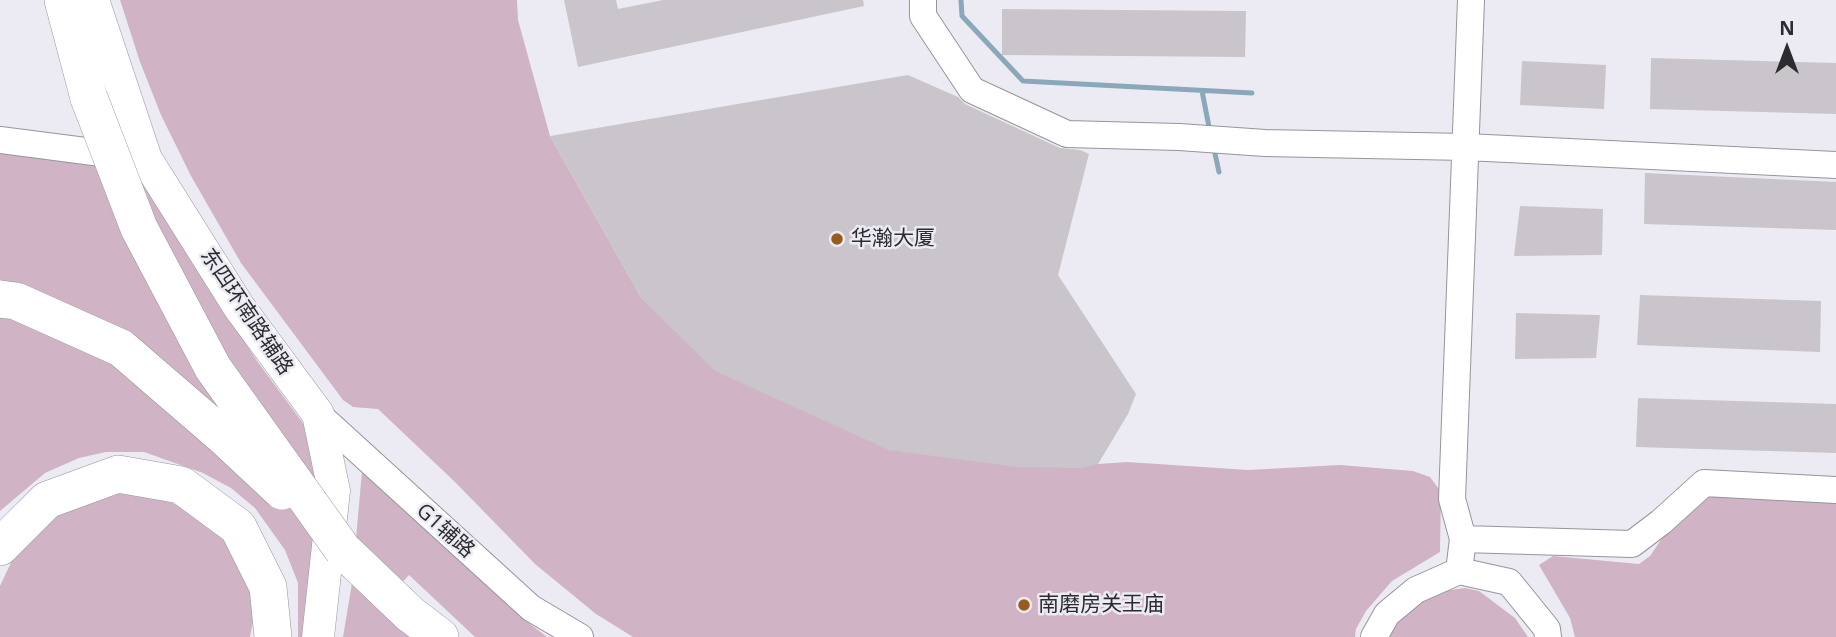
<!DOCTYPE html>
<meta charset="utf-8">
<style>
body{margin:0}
#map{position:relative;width:1836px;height:637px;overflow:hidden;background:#ecebf3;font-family:"Open Sans",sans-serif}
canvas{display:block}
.north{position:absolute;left:1752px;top:14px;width:70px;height:70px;-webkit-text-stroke:5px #ecebf3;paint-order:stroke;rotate:0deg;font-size:19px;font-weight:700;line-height:28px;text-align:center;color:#2c2c2f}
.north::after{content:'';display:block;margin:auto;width:24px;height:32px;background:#2c2c2f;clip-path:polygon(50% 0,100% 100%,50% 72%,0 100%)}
</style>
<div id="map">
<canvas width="1836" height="637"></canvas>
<div class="north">N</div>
</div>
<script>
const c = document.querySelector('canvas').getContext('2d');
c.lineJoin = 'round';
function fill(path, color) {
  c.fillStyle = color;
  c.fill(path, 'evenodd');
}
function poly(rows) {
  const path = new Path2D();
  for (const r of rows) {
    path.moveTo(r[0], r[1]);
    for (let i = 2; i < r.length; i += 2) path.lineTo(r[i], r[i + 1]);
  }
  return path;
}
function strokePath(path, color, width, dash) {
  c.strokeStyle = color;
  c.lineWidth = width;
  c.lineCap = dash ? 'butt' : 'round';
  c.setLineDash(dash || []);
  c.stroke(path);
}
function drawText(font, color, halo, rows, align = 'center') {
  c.font = font + ' "Open Sans","Noto Sans SC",sans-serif';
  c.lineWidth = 5;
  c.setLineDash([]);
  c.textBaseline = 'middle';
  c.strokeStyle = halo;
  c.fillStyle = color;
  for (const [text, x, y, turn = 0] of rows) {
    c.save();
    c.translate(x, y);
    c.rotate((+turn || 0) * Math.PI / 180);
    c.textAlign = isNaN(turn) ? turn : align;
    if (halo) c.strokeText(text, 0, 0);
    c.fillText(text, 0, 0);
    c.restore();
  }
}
fill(poly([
 [120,0,517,0,518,20,550,136,642,299,1098,464,1127,462,1248,470,1340,465,1413,471,1430,477,1441,492,1440,552,1392,581,1366,611,1356,629,1355,637,633,637,596,614,535,564,455,482,378,409,353,407,343,400,241,263,191,176,161,115,140,62],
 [0,150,143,173,214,293,257,361,317,442,321,453,308,637,298,637,298,583,285,550,255,508,231,488,203,473,144,452,106,452,79,458,45,473,0,511],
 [362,471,520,616,547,637,475,637,409,575,386,600,429,637,343,637,352,583],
 [139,488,177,505,224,531,249,572,254,616,250,637,0,637,0,586,14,556,46,514,88,492],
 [1708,490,1836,495,1836,637,1575,637,1570,618,1539,565,1553,556,1639,564,1650,556,1667,531],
 [1465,588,1479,591,1515,618,1528,637,1385,637,1398,616,1434,592]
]), '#d0b4c5');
strokePath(poly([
 [961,0,962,16,1023,81,1252,93],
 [1202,91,1210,132],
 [1214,149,1219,172]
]), '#8aa8b9', 5);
fill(poly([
 [564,0,616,0,618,9,663,0,863,0,864,6,578,67],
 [1002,9,1246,11,1245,57,1002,55],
 [1651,58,1836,63,1836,114,1650,109],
 [1522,61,1606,65,1604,109,1520,105],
 [908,75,958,97,965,104,1060,148,1080,150,1089,154,1058,275,1136,394,1128,414,1098,464,1080,468,1017,467,889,450,715,371,642,299,550,136],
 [1645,173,1836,182,1836,230,1644,224],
 [1520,206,1603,209,1602,255,1514,256],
 [1640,295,1821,301,1820,352,1637,345],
 [1516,313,1600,315,1596,358,1515,359],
 [1638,398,1836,404,1836,453,1636,447]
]), '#c9c5cb');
const minor = poly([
 [923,0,923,16,972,90,1067,134,1179,137,1265,143,1466,147,1836,165],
 [1471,0,1452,499,1463,539,1459,571,1509,582,1547,629,1548,637],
 [0,140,124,156],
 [318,414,531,608,580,637],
 [1463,539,1632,544,1661,522,1704,483,1836,490],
 [1374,637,1387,614,1416,590,1459,571]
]);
const major = poly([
 [93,0,146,159,239,307,318,414,334,491,318,637]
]);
const highway = poly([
 [63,0,89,98],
 [0,547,47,500,118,474,181,485,238,527,268,587,273,637],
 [343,550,410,614,440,637]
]);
strokePath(minor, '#95959b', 28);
strokePath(major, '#95959b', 33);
strokePath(highway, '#95959b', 38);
strokePath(minor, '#fff', 26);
strokePath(major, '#fff', 32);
strokePath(highway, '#fff', 37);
const highwayBridge = poly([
 [89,98,139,228,213,368,343,550],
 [0,299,16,301,121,348,223,436,282,491]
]);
strokePath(highwayBridge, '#95959b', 38, []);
strokePath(highwayBridge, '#fff', 37);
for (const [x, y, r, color] of [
 [837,239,7,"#995c1f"],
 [1024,605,7,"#995c1f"]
]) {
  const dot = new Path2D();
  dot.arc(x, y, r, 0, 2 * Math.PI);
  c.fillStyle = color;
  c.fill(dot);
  strokePath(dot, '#ecebf3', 2.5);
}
drawText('21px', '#2c2c2f', '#ecebf3', [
 ["华瀚大厦",851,239],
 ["南磨房关王庙",1038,605]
], 'left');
drawText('21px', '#2c2c2f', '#ecebf3', [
 ["东四环南路辅路",246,312,56],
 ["G1辅路",445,531,42]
]);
</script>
